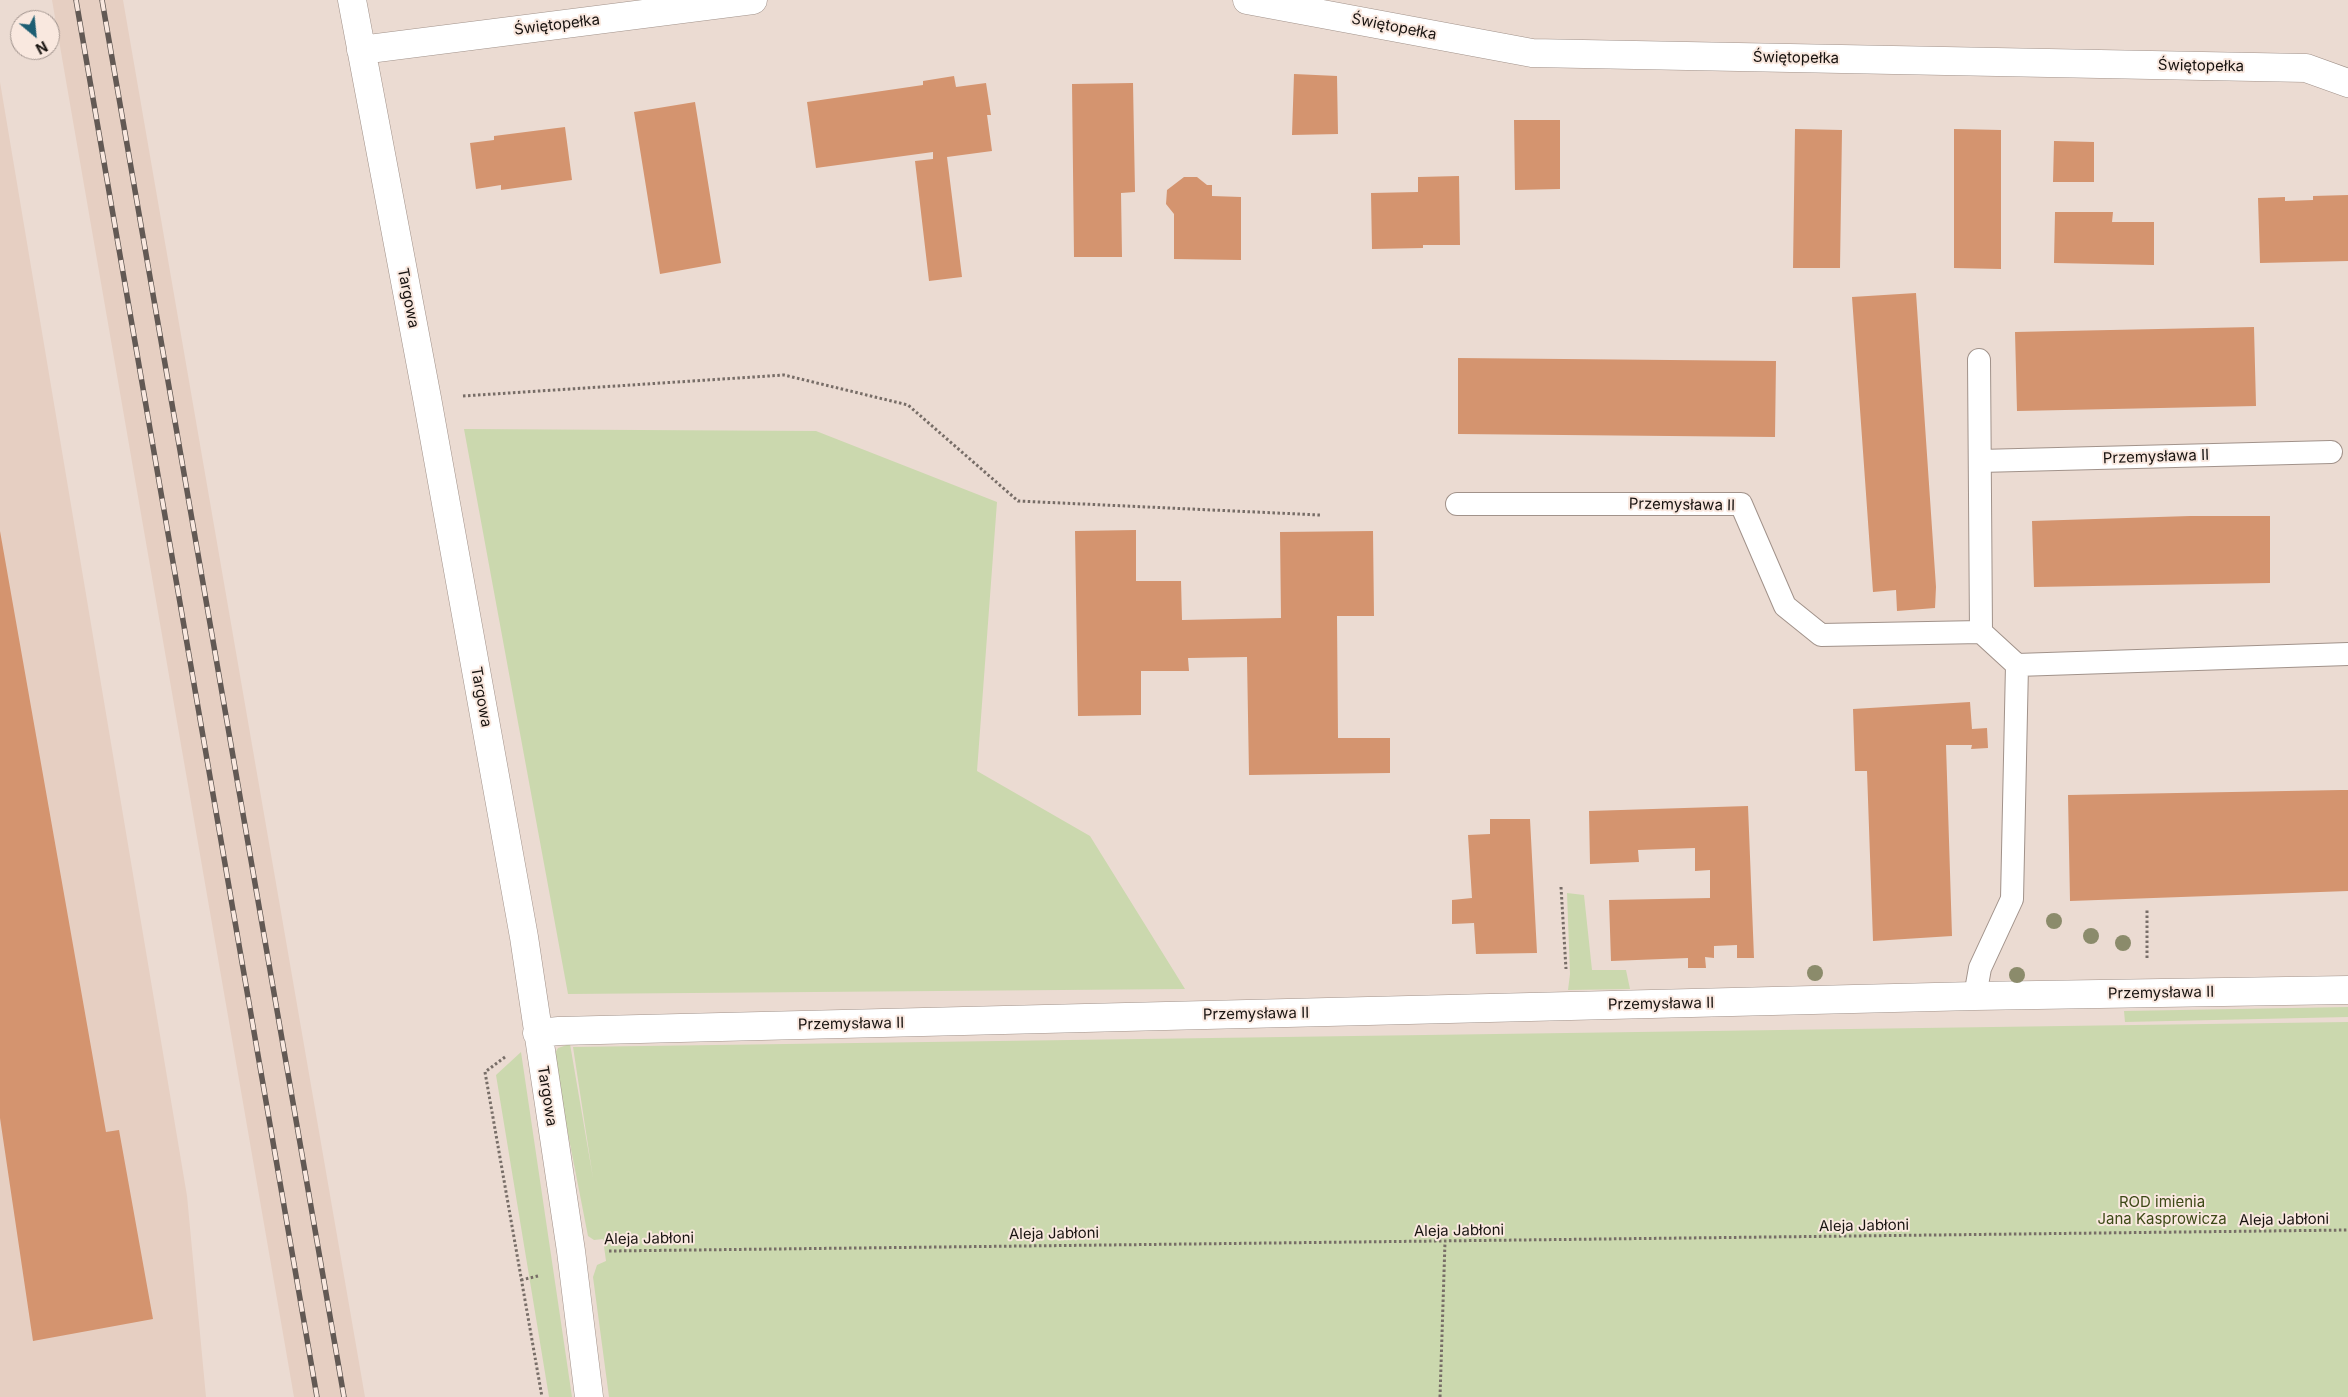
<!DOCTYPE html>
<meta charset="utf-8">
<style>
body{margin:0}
#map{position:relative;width:2348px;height:1397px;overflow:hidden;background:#ebdbd2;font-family:Inter,sans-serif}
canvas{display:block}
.north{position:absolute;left:10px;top:10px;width:50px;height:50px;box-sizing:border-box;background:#f9e8df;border:1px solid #9f928c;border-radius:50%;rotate:152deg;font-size:14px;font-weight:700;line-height:20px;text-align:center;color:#17120f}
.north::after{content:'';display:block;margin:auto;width:18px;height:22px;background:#1d5e73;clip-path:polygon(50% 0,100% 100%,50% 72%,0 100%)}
</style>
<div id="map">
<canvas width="2348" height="1397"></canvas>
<div class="north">N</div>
</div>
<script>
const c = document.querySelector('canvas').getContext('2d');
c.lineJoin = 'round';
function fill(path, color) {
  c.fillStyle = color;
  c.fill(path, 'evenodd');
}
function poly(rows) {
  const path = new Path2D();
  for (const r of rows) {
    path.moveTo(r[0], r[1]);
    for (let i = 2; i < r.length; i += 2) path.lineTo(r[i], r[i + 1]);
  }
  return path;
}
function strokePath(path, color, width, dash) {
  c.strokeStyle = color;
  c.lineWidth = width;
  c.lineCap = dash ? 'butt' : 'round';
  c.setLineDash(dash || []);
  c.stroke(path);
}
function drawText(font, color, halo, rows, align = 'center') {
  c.font = font + ' Inter,sans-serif';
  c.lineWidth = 4;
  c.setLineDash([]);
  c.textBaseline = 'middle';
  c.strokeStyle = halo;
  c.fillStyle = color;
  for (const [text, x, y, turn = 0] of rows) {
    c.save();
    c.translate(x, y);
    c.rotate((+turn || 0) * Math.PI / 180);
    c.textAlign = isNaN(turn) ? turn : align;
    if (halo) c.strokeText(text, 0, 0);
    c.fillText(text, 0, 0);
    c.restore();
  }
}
fill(poly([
 [52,0,123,0,365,1397,294,1397],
 [0,82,187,1196,206,1397,0,1397]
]), '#e6cfc2');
fill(poly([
 [464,429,816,431,997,502,977,771,1090,836,1185,989,568,994],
 [1567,893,1584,895,1592,970,1626,970,1630,989,1568,990,1570,974],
 [2348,1007,2348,1017,2125,1022,2124,1011],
 [2348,1022,2348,1397,609,1397,593,1277,597,1265,606,1261,603,1239,594,1240,588,1236,553,1057,558,1048,570,1044,593,1178,573,1047],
 [521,1052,572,1397,549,1397,496,1075]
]), '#cbd8ae');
fill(poly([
 [1294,74,1337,76,1338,134,1292,135],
 [954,76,956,87,986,83,991,115,987,115,992,151,947,157,962,277,929,281,915,161,933,159,933,152,816,168,807,102,923,85,923,81],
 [1133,83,1135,192,1121,193,1122,257,1074,257,1072,84],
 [695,102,721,263,660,274,634,112],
 [1514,120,1560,120,1560,189,1515,190],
 [565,127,572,180,501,190,501,185,476,189,470,143,494,140,494,136],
 [1795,129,1842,130,1840,268,1793,268],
 [1954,129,2001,130,2001,269,1954,268],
 [2054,141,2094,142,2094,182,2053,182],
 [1459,176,1460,245,1423,245,1423,248,1372,249,1371,193,1418,192,1418,177],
 [1184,177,1197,177,1207,185,1212,185,1212,196,1241,197,1241,260,1174,259,1174,214,1166,204,1167,190],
 [2348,195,2348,261,2260,263,2258,198,2285,197,2285,201,2313,200,2313,196],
 [2055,212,2113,212,2112,222,2154,222,2154,265,2054,263],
 [1916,293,1936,587,1935,608,1897,611,1896,590,1873,592,1852,297],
 [2254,327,2256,406,2017,411,2015,332],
 [1458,358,1776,361,1775,437,1458,434],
 [2190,516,2270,516,2270,583,2034,587,2032,521],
 [1136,530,1136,581,1181,581,1182,620,1281,618,1280,532,1373,531,1374,616,1337,616,1338,738,1390,738,1390,773,1249,775,1247,657,1188,658,1189,671,1141,671,1141,715,1078,716,1075,531],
 [0,531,106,1132,119,1130,153,1319,33,1341,0,1118],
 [1970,702,1972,729,1987,728,1988,748,1971,749,1972,745,1946,745,1952,936,1873,941,1867,771,1855,771,1853,709],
 [2341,790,2348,790,2348,891,2070,901,2068,795],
 [1748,806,1754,958,1737,958,1737,945,1714,946,1714,958,1705,957,1706,968,1688,968,1688,958,1611,961,1609,900,1710,898,1710,870,1695,871,1695,848,1638,850,1639,862,1590,864,1589,811],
 [1490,819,1530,819,1537,953,1476,954,1474,923,1452,924,1452,900,1472,898,1468,835,1490,834]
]), '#d4946f');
const lane = poly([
 [1979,360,1981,632],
 [1980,461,2331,452],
 [1457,504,1741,504,1785,606,1821,635,1981,632,2017,665,2348,654],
 [1975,996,1980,968,2012,899,2017,665]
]);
const street = poly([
 [352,0,427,398,524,937,571,1251,589,1397],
 [1247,0,1532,53,2306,68,2348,83],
 [361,50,753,0],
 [537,1033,559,1031,1975,996,2348,990]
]);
strokePath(lane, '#a1928a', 24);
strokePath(street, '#a1928a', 29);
strokePath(poly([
 [463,396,784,375,908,405,1018,501,1320,515],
 [1561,887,1566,969],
 [2147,958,2147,909],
 [505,1057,485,1072,542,1397],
 [609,1251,2348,1230],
 [521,1280,538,1276],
 [1440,1397,1445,1242]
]), '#776d67', 3, [2.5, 2.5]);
strokePath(lane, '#fff', 22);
strokePath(street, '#fff', 28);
const rail = poly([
 [76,0,317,1397],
 [102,0,344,1397]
]);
strokePath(rail, '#625954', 5.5);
strokePath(rail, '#f9e8df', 4, [11]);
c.fillStyle = '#8b8b6b';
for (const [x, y] of [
 [2054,921],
 [2091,936],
 [2123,943],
 [1815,973],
 [2017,975]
]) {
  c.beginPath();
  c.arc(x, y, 8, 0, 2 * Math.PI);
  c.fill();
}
drawText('15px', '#17120f', '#f9e8df', [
 ["Świętopełka",557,25,-7],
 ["Świętopełka",1394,27,11],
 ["Świętopełka",1796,58,1],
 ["Świętopełka",2201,66,1],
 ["Targowa",408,298,79],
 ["Przemysława II",2156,457,-2],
 ["Przemysława II",1682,505,1],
 ["Targowa",481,697,80],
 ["Przemysława II",2161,993,-1],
 ["Przemysława II",1661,1004,-1],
 ["Przemysława II",1256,1014,-1],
 ["Przemysława II",851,1024,-1],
 ["Targowa",547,1096,81],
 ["Aleja Jabłoni",2284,1220,-1],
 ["Aleja Jabłoni",1864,1226,-1],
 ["Aleja Jabłoni",1459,1231,-1],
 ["Aleja Jabłoni",1054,1234,-1],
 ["Aleja Jabłoni",649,1239,-1]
]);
drawText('15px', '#3d4917', '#f9e8df', [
 ["ROD imienia",2162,1202],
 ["Jana Kasprowicza",2162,1219]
]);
</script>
